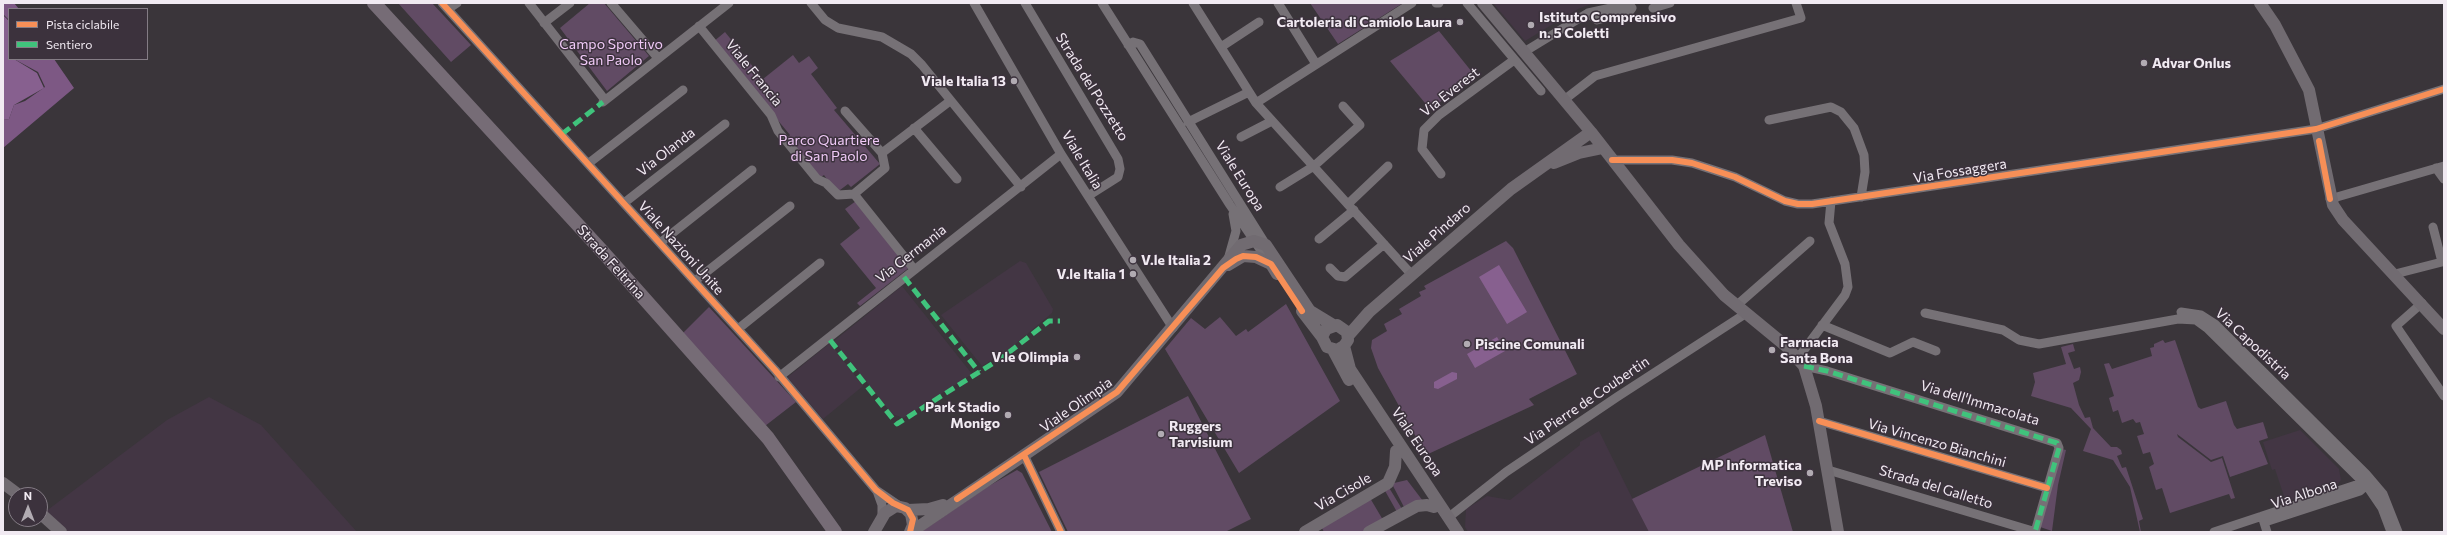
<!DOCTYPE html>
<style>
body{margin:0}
#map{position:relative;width:2447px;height:535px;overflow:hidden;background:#3a353a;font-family:Commissioner,sans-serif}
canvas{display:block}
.frame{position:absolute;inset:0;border:4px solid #f1eaf2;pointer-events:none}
.legend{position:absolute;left:8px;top:8px;width:140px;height:52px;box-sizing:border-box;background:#3c323d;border:1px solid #847c85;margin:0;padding:5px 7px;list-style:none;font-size:12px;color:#f1eaf2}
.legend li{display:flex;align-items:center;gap:8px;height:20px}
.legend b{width:20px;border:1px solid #847c85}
.north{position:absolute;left:8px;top:487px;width:40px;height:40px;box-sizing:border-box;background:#3c323d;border:1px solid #847c85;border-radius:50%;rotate:0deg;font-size:11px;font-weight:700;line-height:16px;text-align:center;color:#f1eaf2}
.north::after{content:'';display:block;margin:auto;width:14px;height:18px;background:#b1abb2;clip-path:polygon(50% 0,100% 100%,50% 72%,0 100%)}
</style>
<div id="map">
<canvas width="2447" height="535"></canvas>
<div class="frame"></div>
<ul class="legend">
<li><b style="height:5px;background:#f78f57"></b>Pista ciclabile</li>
<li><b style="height:5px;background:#40c37c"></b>Sentiero</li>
</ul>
<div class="north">N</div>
</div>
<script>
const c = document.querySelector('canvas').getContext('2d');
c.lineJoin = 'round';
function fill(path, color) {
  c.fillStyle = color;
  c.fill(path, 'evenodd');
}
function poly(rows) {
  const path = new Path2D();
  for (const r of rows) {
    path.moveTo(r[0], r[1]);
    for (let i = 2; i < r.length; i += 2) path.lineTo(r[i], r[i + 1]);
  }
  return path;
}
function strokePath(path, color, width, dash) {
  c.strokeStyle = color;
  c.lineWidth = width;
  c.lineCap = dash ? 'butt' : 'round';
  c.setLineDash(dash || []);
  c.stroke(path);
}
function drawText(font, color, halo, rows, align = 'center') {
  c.font = font + ' Commissioner,sans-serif';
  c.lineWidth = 3;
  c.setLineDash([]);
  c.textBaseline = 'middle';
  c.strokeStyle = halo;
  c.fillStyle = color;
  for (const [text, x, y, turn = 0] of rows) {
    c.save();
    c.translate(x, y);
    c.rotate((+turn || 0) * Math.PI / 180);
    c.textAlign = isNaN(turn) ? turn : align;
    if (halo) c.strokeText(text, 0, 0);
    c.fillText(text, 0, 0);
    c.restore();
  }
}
fill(poly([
 [1493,3,1594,3,1578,9,1525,41],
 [1020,261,1026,263,1053,309,1052,313,1006,352,982,366,941,315],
 [902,286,972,374,904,418,892,414,834,341],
 [830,343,863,386,823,419,788,378,789,376],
 [209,397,261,425,357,532,68,532,45,512,167,420],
 [2300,430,2339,469,2341,480,2337,485,2286,502,2275,469,2272,470,2263,442],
 [1599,431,1649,532,1468,532,1465,527,1466,509,1487,496,1510,500,1580,445,1580,442]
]), '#433644');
fill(poly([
 [398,3,432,3,471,45,451,62],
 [590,3,604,3,649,56,607,91,560,28],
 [1310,3,1403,3,1338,44],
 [1439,31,1476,77,1430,109,1390,61],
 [725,32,763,79,793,55,799,63,809,56,818,68,811,74,837,108,834,110,880,164,851,187,848,184,836,193,824,175,818,179,787,139,790,135,713,42],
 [856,201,910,267,860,306,857,303,876,288,840,244,860,228,845,209],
 [1506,241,1513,248,1577,374,1529,399,1534,405,1426,455,1378,368,1371,348,1372,340,1387,331,1384,324,1402,314,1399,309,1421,296,1419,292,1426,289,1424,286],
 [1286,304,1340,401,1239,473,1165,349,1191,318,1205,329,1220,317,1236,336,1246,329,1248,332],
 [709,307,796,402,765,426,682,334],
 [2163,340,2165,343,2175,340,2198,407,2201,409,2226,401,2234,425,2237,429,2263,422,2268,438,2259,441,2268,464,2230,477,2223,456,2211,460,2177,434,2178,437,2211,462,2222,458,2235,498,2231,499,2229,494,2170,513,2162,488,2156,490,2149,467,2154,464,2150,452,2143,454,2137,436,2144,434,2140,422,2136,423,2133,419,2122,423,2118,410,2113,412,2109,398,2114,396,2104,364,2109,363,2112,369,2152,356,2150,348,2154,347,2154,344],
 [2073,344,2075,351,2068,353,2074,369,2080,367,2081,372,2079,380,2073,383,2079,405,2085,418,2090,417,2093,428,2111,447,2117,447,2121,450,2122,454,2117,456,2122,468,2126,467,2143,519,2139,521,2141,532,2140,532,2130,487,2113,460,2083,451,2091,429,2071,408,2031,396,2035,382,2033,373,2066,364,2061,347],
 [1188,396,1251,519,1225,532,1068,532,1039,472],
 [1765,435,1793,532,1649,532,1632,499],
 [2062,449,2066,450,2058,485,2052,531,2040,527],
 [1017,470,1022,473,1052,532,921,532,987,487],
 [1407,480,1423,501,1404,507,1393,486,1394,483],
 [1388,486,1402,509,1397,512,1384,489],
 [1370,498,1383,520,1362,532,1324,532,1321,526]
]), '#614b64');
fill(poly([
 [3,3,14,3,19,9,9,9,9,20,3,14],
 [14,59,54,59,74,88,3,148,3,120,9,119,14,105,25,101,45,87,38,72]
]), '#7d5884');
fill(poly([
 [3,15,9,21,9,59,14,59,37,73,44,88,14,105,9,119,3,120],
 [1499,265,1527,312,1507,324,1479,277],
 [1497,337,1505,351,1475,368,1467,354],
 [1452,372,1457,373,1457,379,1438,389,1434,388,1434,382]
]), '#87608f');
strokePath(poly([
 [442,3,775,370,876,490,901,507],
 [529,3,605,100],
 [611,3,658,58],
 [811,3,825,20,838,28,882,37,911,54,922,65,1021,187],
 [974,3,1061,154,1173,328],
 [1025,3,1118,159,1120,169,1118,177,1088,196],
 [1102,3,1230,205,1270,264],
 [1193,3,1256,103,1412,275],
 [1278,3,1316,64],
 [1436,3,1439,3],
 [1467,3,1541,91],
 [1653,8,1670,3],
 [448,9,457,3],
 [544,23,570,3],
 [699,26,771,115,778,131,817,179,826,183,838,195,854,194,914,269],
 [1128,45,1133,42,1140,44,1266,245],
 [1221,47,1259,22],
 [1524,52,1588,13,1629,4,1632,8,1629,12,1597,20,1588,13],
 [1564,100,1595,76,1801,18,1796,3],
 [603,102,729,3],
 [1256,103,1412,3],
 [845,111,882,153],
 [1769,120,1831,107,1841,112,1854,128,1864,155,1865,172,1861,197],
 [1188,122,1249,92],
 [914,128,957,179],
 [1241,137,1272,121],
 [1612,160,1672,160,1692,163,1735,177,1785,201,1798,204,1812,204,2316,129,2444,89],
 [589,163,683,90],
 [2436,168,2444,179],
 [1441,174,1422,149,1424,130,1439,115,1514,60],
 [1280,187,1314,166,1360,125,1343,106],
 [854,194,885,168,882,153,950,101],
 [2330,199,2444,166],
 [624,203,725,124],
 [1348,204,1388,166],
 [1319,239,1354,210],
 [660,243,752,170],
 [1229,256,1236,231,1233,214],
 [1330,268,1338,276,1345,277,1384,244],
 [2395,274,2442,262,2433,227],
 [695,281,790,206],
 [2422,303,2396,326,2444,396],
 [1736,306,1810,241],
 [2181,312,2201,315,2215,324,2366,474,2383,494,2398,532],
 [1925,313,2003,330,2019,340,2039,344,2178,319,2196,320,2207,328,2367,486,2382,508,2391,532],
 [1822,325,1890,353,1913,342,1936,351],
 [738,329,820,263],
 [1798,358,1845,295,1848,287,1845,264,1829,223,1831,201],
 [1804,366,1827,371,2057,443,2059,448,2035,532],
 [779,377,1061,154],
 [1819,421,2047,488],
 [1024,455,1061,532],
 [1828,470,2036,532],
 [877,491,882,505,882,517],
 [2262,516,2267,532],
 [1449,517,1506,472,1617,397,1745,314],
 [2268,521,2360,491,2371,481],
 [2214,532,2368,481]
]), '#767176', 9);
strokePath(poly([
 [1483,3,1591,132,1679,245,1724,295,1786,346,1804,366,1816,406,1838,532],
 [2260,3,2275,25,2309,90,2333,205,2343,220,2444,329],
 [1554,163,1579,153,1603,148],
 [1228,265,1243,256,1256,257,1271,264,1277,274],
 [1302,311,1322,337],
 [1348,336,1369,312,1511,189,1591,132],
 [1344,346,1337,350,1327,347,1322,337,1326,329,1337,325,1347,332,1348,340,1344,346,1350,369,1458,532],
 [1333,350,1349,380],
 [3,483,19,495],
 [908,510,929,509,943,505],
 [40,513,61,532],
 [874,532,885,513,896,506,905,508,911,514,913,525,910,532],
 [911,532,1117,392,1241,245,1254,241,1266,245,1310,311,1333,325],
 [1305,532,1388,483,1395,467,1396,451],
 [1369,532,1417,506,1427,505,1434,507]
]), '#716b71', 12);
strokePath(poly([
 [374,3,602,251,768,438,835,532]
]), '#766c76', 14);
strokePath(poly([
 [562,134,603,102],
 [904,277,979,372],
 [830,340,897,424,1003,357,1049,321,1060,321],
 [1804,366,1827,371,2057,443,2059,448,2035,532]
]), '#40c37c', 5, [10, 5]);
strokePath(poly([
 [442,3,775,370,876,490,893,503,908,510,913,519,910,532],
 [2319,141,2330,199],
 [1612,160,1672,160,1692,163,1735,177,1785,201,1798,204,1812,204,2316,129,2444,89],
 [1819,421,2047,488],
 [1024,455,1061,532],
 [957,499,1117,392,1223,268,1236,259,1243,256,1256,257,1271,264,1302,311]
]), '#f78f57', 6);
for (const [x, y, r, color] of [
 [1460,22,4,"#b1abb2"],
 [1531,25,4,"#b1abb2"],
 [2144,63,4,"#b1abb2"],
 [1014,81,4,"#b1abb2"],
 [1133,260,4,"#b1abb2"],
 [1133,274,4,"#b1abb2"],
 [1467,344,4,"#b1abb2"],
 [1772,350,4,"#b1abb2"],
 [1077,357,4,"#b1abb2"],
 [1008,415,4,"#b1abb2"],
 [1161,434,4,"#b1abb2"],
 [1810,473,4,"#b1abb2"]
]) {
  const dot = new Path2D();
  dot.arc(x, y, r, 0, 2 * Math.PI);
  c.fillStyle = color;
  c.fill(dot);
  strokePath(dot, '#3c323d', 1.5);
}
drawText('bold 14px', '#f1eaf2', '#3c323d', [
 ["Istituto Comprensivo",1539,17],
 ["n. 5 Coletti",1539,33],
 ["Cartoleria di Camiolo Laura",1452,22,"right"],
 ["Advar Onlus",2152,63],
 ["Viale Italia 13",1006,81,"right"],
 ["V.le Italia 2",1141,260],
 ["V.le Italia 1",1125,274,"right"],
 ["Farmacia",1780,342],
 ["Santa Bona",1780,358],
 ["Piscine Comunali",1475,344],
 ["V.le Olimpia",1069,357,"right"],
 ["Park Stadio",1000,407,"right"],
 ["Monigo",1000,423,"right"],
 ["Ruggers",1169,426],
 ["Tarvisium",1169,442],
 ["MP Informatica",1802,465,"right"],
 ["Treviso",1802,481,"right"]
], 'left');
drawText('14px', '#f0caf7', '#3c323d', [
 ["Campo Sportivo",611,44],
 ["San Paolo",611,60],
 ["Parco Quartiere",829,140],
 ["di San Paolo",829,156]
]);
drawText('14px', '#f1eaf2', '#3c323d', [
 ["Viale Francia",754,73,51],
 ["Strada del Pozzetto",1092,87,58],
 ["Via Everest",1450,92,-38],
 ["Via Olanda",666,152,-38],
 ["Viale Italia",1082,160,59],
 ["Via Fossaggera",1960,171,-9],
 ["Viale Europa",1240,176,58],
 ["Viale Pindaro",1437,233,-41],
 ["Viale Nazioni Unite",681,248,48],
 ["Via Germania",911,254,-38],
 ["Strada Feltrina",611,262,48],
 ["Via Capodistria",2253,344,43],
 ["Via Pierre de Coubertin",1587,401,-34],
 ["Via dell'Immacolata",1980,403,17],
 ["Viale Olimpia",1076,405,-35],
 ["Viale Europa",1417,442,56],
 ["Via Vincenzo Bianchini",1937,443,16],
 ["Strada del Galletto",1936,487,17],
 ["Via Cisole",1343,492,-30],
 ["Via Albona",2304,494,-18]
]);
</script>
